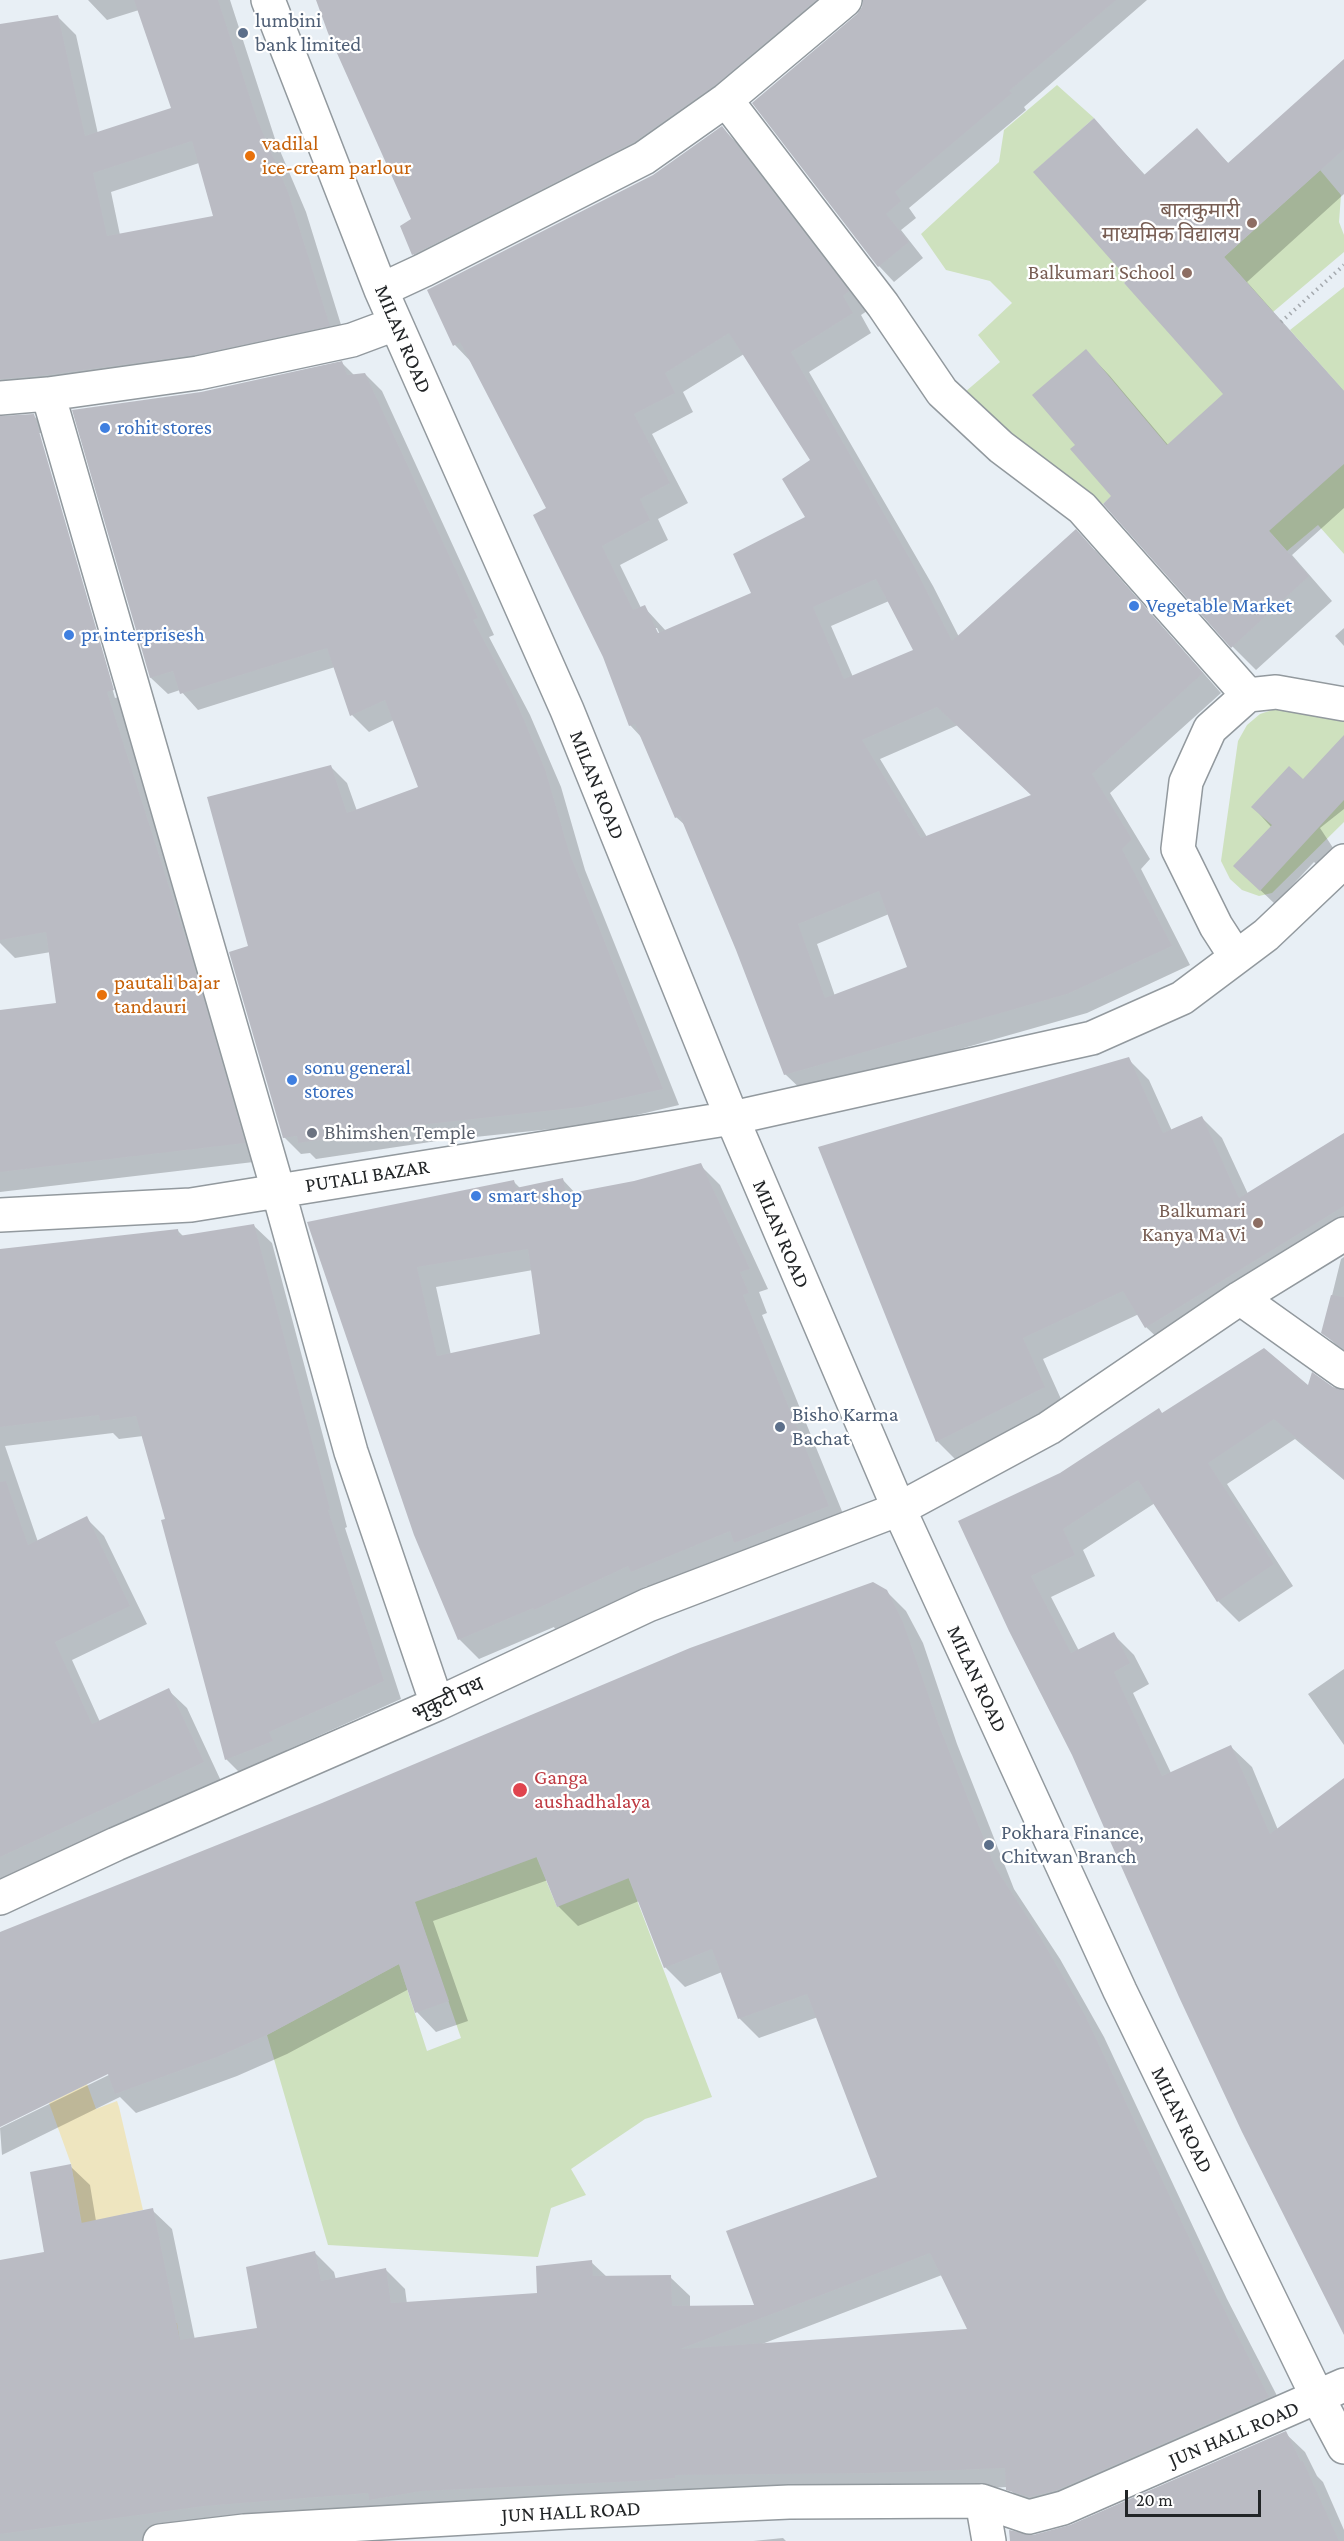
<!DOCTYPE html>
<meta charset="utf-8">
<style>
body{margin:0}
#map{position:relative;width:1344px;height:2541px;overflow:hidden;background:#e8eff5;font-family:"Crimson Pro",serif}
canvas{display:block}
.scale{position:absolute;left:1125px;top:2490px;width:136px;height:27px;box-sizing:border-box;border:3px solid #222527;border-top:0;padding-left:8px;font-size:18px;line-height:21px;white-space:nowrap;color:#222527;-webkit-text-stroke:4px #fff;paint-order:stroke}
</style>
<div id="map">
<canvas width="1344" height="2541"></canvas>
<div class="scale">20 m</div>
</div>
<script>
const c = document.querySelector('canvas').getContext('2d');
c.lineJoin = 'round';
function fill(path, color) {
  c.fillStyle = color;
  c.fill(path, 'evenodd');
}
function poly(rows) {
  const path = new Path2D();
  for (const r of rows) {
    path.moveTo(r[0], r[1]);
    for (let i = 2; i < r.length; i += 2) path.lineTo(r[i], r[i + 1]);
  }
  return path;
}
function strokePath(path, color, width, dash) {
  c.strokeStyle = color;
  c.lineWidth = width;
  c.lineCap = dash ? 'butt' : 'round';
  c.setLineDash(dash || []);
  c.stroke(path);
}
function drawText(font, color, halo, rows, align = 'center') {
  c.font = font + ' "Crimson Pro","Noto Sans Devanagari",serif';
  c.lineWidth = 4.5;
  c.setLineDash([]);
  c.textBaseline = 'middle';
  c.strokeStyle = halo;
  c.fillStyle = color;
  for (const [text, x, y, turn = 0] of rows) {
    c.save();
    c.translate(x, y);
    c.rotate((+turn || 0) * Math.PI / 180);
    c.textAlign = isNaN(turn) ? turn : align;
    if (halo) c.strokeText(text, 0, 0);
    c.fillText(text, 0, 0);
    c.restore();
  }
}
fill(poly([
 [1057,85,1094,118,1034,172,1147,263,1124,283,1344,464,1344,554,1318,525,1287,551,1181,433,1103,504,1053,469,965,392,1000,362,978,335,1012,303,990,281,946,270,921,234,999,162,1004,130],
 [1320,170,1341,195,1339,222,1344,235,1344,252,1273,312,1224,257],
 [1344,287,1344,391,1290,330],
 [1278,708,1344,721,1344,822,1272,893,1259,896,1242,890,1230,879,1221,861,1238,741,1247,725,1260,714],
 [394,1842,453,1888,536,1856,557,1907,622,1861,712,2097,645,2119,571,2169,586,2195,551,2208,538,2257,328,2245,267,2035,399,1964,427,2051,461,2038]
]), '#cee1be');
fill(poly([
 [87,2084,96,2109,117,2101,119,2107,143,2210,124,2214,130,2251,136,2250,147,2304,144,2305,148,2327,177,2323,188,2395,124,2404,102,2245,86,2247,71,2164,49,2103]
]), '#eee5bf');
fill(poly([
 [88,0,230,0,275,139,306,212,347,344,0,414,0,25,57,16,76,35,98,134,173,109,139,10,107,20],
 [199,163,215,217,120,235,111,192],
 [317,0,850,0,730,100,429,269,413,254,413,220],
 [865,0,1147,0,1024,107,1026,110,909,208,916,218,901,230,923,258,894,282,879,266,754,103,859,15,864,6],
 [1344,61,1344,194,1247,282,1344,391,1344,508,1292,555,1332,601,1256,670,1232,646,1077,445,1086,351,1109,375,1169,446,1226,394,1130,279,1094,120,1146,176,1197,130,1229,164],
 [722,128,741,147,867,311,861,315,871,333,809,372,933,586,959,637,1095,550,1221,693,1110,793,1150,859,1141,869,1190,965,1087,1013,805,1093,785,1074,738,949,686,826,676,817,642,738,630,725,548,508,474,365,455,345,429,290,653,176],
 [744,354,812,460,807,518,753,594,666,631,644,607,641,608,620,565,668,540,658,519,688,503,652,434,693,412,683,392],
 [889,601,915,650,853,677,831,626],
 [654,628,657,628,662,639],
 [958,725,1033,796,927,837,880,759],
 [889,914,909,968,835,996,817,944],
 [342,363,355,376,365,374,382,391,494,635,489,637,530,715,561,787,585,870,679,1105,599,1124,437,1141,316,1159,310,1153,301,1154,284,1137,250,947,330,766,347,783,357,811,420,788,394,720,369,732,352,715,335,667,198,710,180,690,168,694,151,678,201,393],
 [34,416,52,434,262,1161,0,1192,0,1011,57,1005,51,952,15,958,0,943,0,418],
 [38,433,41,433,118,697,115,698],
 [1344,628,1344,646,1335,636],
 [1344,737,1344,809,1320,828,1343,863,1330,876,1314,862,1275,904,1235,866,1272,828,1253,807,1303,781],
 [1128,1059,1149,1080,1172,1131,1202,1118,1222,1138,1248,1194,1344,1135,1344,1239,1167,1347,1146,1327,1139,1314,1043,1359,1065,1408,958,1462,937,1441],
 [700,1165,720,1185,768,1289,759,1292,767,1313,762,1315,848,1526,652,1591,647,1586,555,1629,554,1627,479,1659,459,1639,309,1223,514,1182,520,1188,563,1180,576,1194,635,1182],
 [533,1270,542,1336,451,1355,436,1287],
 [253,1225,272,1243,347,1527,345,1528,401,1699,287,1750,290,1759,244,1777,226,1759,167,1520,143,1436,119,1439,113,1433,5,1446,38,1542,86,1518,104,1536,147,1624,72,1660,100,1722,168,1690,187,1708,221,1781,0,1884,0,1250,178,1231,184,1237],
 [1344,1257,1344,1353,1323,1332,1341,1259],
 [1309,1388,1344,1392,1344,1480,1295,1439,1227,1484,1293,1586,1239,1622,1218,1601,1155,1503,1083,1550,1095,1576,1051,1597,1079,1651,1113,1634,1134,1655,1149,1684,1133,1693,1171,1773,1231,1747,1252,1767,1278,1830,1344,1780,1344,2334,1073,1755,1011,1630,1061,1474,1163,1414],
 [886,1591,906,1611,923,1643,957,1744,1014,1889,1060,1959,1104,2037,1227,2299,1288,2417,1028,2509,1008,2487,896,2492,182,2541,0,2541,0,2261,46,2254,70,2166,90,2185,96,2221,152,2210,172,2229,195,2340,259,2329,315,2253,334,2272,336,2280,385,2269,405,2289,407,2304,539,2294,591,2262,607,2277,670,2277,690,2296,690,2307,756,2307,879,2178,818,2017,759,2038,739,2018,722,1972,685,1987,665,1967,639,1901,578,1926,558,1906,548,1880,433,1921,468,2021,436,2032,417,2012,409,1989,287,2054,237,2076,136,2113,120,2097,2,2155,0,2128,115,2072,114,2069,0,2125,0,1939],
 [942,2275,969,2331,762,2344],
 [1344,1669,1344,1745,1308,1694],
 [1285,2433,1305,2452,1317,2476,1323,2482,1344,2530,1344,2541,1011,2541,1071,2527],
 [783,2538,786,2541,753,2541]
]), '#0003');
fill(poly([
 [134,0,218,0,257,119,288,192,330,326,195,355,46,375,0,379,0,24,58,15,85,136,171,108],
 [192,141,213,216,107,236,93,173],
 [316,0,816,0,715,85,634,142,412,255,400,226,411,219,328,33],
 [863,0,1116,0,1009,91,1012,93,895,192,901,201,886,214,909,242,878,267,752,103,857,14,862,7],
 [1344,59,1344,149,1224,257,1344,391,1344,464,1269,531,1309,576,1231,648,1103,504,1111,496,1070,449,1075,445,1032,395,1086,349,1167,445,1223,394,1124,283,1128,279,1033,172,1094,118,1144,175,1197,128,1228,163],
 [722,126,849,291,843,296,853,313,791,352,914,566,952,641,1076,529,1203,673,1092,774,1132,839,1122,849,1172,946,1067,994,784,1075,736,950,680,816,675,818,635,724,629,726,603,657,533,515,546,508,460,342,453,346,427,290,653,175],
 [729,333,810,460,782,479,805,517,733,554,751,593,658,633,645,605,633,610,602,546,650,520,640,499,670,483,634,414,675,393,665,373],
 [876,579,913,650,844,679,813,607],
 [937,707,1031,795,921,838,862,740],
 [879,891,907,967,825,998,798,924],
 [342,361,347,375,365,373,478,618,473,620,514,697,545,769,569,852,663,1089,582,1107,420,1125,298,1143,297,1136,283,1138,229,952,248,946,207,797,331,765,347,813,418,787,385,700,350,716,327,648,180,694,173,671,150,678,72,410,201,392],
 [34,414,114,690,107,692,193,962,245,1143,0,1172,0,1010,56,1003,46,932,0,940,0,416],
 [1344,735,1344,800,1260,891,1233,866,1272,825,1251,807,1289,766,1303,779],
 [1129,1057,1163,1133,1202,1116,1239,1198,1344,1133,1344,1206,1145,1328,1123,1291,1023,1338,1045,1387,936,1442,818,1147],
 [701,1163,750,1269,740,1272,749,1293,743,1295,829,1506,734,1543,730,1531,631,1572,628,1566,534,1610,533,1608,458,1640,414,1535,307,1222,514,1180,516,1188,563,1178,566,1194,634,1181],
 [528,1249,540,1334,437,1356,417,1267],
 [254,1224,330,1509,328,1510,384,1681,269,1732,273,1741,225,1760,161,1520,165,1519,136,1416,100,1421,99,1415,0,1427,0,1249,178,1229,179,1236],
 [1331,1295,1344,1297,1344,1349,1321,1333],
 [1264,1348,1308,1385,1312,1372,1333,1387,1344,1390,1344,1479,1274,1419,1208,1463,1274,1564,1217,1602,1138,1480,1063,1529,1075,1555,1031,1576,1071,1653,1114,1632,1130,1663,1114,1672,1162,1776,1231,1745,1270,1834,1344,1778,1344,2335,1242,2132,1179,1997,1072,1755,1009,1631,958,1521,1060,1473,1159,1408,1162,1413],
 [6,1481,28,1545,87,1516,130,1606,55,1642,92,1724,169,1688,204,1762,0,1857,0,1482],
 [873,1582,887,1590,903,1622,938,1723,995,1867,1041,1938,1085,2015,1208,2278,1269,2397,1057,2490,1030,2497,1006,2490,1005,2468,876,2473,675,2475,675,2478,638,2481,421,2491,369,2500,368,2493,204,2506,0,2534,0,2260,44,2252,30,2172,71,2164,81,2223,153,2208,180,2340,257,2328,246,2267,315,2251,321,2281,386,2268,391,2303,537,2293,536,2266,592,2260,593,2276,671,2275,672,2306,754,2305,726,2231,877,2177,807,1994,738,2019,712,1949,664,1968,629,1878,557,1907,537,1857,415,1902,449,2001,415,2013,399,1964,267,2035,217,2057,115,2094,108,2074,0,2127,0,1932,322,1803,690,1648],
 [930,2253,967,2329,680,2349,785,2309],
 [1286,2431,1301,2462,1303,2461,1339,2541,1010,2541,1009,2530,1033,2535,1070,2525]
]), '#babbc3');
const minor = poly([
 [268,0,381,290,567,710,732,1118,899,1509,1120,1991,1318,2398,1344,2447],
 [726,100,883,305,942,392,1001,447,1082,508,1248,695],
 [381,290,424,270,644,158,726,100,845,0],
 [48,394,278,1190,351,1452,437,1704],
 [0,398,48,394,198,373,352,340,395,324],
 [1236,957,1216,926,1178,849,1186,782,1210,729,1248,695,1276,692,1344,704],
 [0,1215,191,1205,732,1118,1092,1038,1182,998,1266,935,1344,861],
 [1240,1298,1344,1372],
 [0,1898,116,1844,437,1704,648,1605,899,1509,1049,1428,1240,1298,1344,1234],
 [982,2501,989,2541],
 [160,2541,244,2531,568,2512,789,2502,982,2501,1029,2517,1063,2508,1344,2385]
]);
strokePath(minor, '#92999e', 36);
strokePath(poly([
 [1281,322,1344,265]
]), '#a5aaaf', 4, [1.5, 4.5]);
strokePath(minor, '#fff', 33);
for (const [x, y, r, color] of [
 [243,33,6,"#5c6f8a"],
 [250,156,6,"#e8710a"],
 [1252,223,6,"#8d6e63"],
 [1187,273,6,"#8d6e63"],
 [105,428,6,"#3f7fe0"],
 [1134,606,6,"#3f7fe0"],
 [69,635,6,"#3f7fe0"],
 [102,995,6,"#e8710a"],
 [292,1080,6,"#3f7fe0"],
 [312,1133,6,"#6b7280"],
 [476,1196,6,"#3f7fe0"],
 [1258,1223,6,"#8d6e63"],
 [780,1427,6,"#5c6f8a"],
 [520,1790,8,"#e0444e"],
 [989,1845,6,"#5c6f8a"]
]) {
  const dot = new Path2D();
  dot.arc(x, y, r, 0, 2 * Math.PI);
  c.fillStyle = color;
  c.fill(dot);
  strokePath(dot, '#fff', 2);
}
drawText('21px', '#4e5e75', '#fff', [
 ["lumbini",255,21],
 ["bank limited",255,45],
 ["Bisho Karma",792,1415],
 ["Bachat",792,1439],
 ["Pokhara Finance,",1001,1833],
 ["Chitwan Branch",1001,1857]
], 'left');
drawText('21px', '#c56008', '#fff', [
 ["vadilal",262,144],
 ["ice-cream parlour",262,168],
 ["pautali bajar",114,983],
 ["tandauri",114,1007]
], 'left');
drawText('21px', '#785e54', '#fff', [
 ["बालकुमारी",1240,211],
 ["माध्यमिक विद्यालय",1240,235],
 ["Balkumari School",1175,273],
 ["Balkumari",1246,1211],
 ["Kanya Ma Vi",1246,1235]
], 'right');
drawText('21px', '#222527', '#fff', [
 ["MILAN ROAD",403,339,67],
 ["MILAN ROAD",597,785,68],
 ["PUTALI BAZAR",367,1176,-9],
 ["MILAN ROAD",781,1234,67],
 ["MILAN ROAD",977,1679,65],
 ["भृकुटी पथ",448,1699,-25],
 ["MILAN ROAD",1182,2120,64],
 ["JUN HALL ROAD",1234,2434,-23],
 ["JUN HALL ROAD",571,2512,-3]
]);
drawText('21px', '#366cbe', '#fff', [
 ["rohit stores",117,428],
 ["Vegetable Market",1146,606],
 ["pr interprisesh",81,635],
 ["sonu general",304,1068],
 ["stores",304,1092],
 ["smart shop",488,1196]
], 'left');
drawText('21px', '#5b616d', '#fff', [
 ["Bhimshen Temple",324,1133]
], 'left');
drawText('21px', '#be3a42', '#fff', [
 ["Ganga",534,1778],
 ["aushadhalaya",534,1802]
], 'left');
</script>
